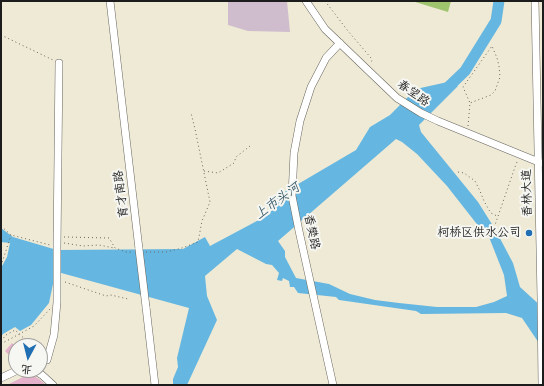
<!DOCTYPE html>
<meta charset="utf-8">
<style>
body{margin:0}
#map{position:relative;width:544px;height:386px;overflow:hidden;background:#efead5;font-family:"Architects Daughter","LXGW WenKai TC",sans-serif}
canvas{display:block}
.frame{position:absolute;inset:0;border:2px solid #1c1c1c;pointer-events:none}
.north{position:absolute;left:8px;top:338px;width:40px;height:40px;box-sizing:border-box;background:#f6f6f2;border:1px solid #9f9f9c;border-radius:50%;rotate:187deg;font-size:11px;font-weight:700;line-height:16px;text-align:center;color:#1c1c1c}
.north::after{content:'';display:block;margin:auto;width:14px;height:18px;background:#1f6fb2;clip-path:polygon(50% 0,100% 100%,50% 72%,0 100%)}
</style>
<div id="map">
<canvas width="544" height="386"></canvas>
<div class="frame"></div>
<div class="north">北</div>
</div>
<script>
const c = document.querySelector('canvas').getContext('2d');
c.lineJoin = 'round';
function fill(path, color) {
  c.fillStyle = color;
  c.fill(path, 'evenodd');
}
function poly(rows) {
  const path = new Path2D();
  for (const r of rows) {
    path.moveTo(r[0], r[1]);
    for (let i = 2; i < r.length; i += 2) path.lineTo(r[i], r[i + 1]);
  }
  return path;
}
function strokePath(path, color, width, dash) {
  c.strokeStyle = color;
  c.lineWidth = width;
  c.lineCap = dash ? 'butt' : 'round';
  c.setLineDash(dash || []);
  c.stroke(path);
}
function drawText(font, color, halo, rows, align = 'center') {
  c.font = font + ' "Architects Daughter","LXGW WenKai TC",sans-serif';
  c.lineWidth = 4;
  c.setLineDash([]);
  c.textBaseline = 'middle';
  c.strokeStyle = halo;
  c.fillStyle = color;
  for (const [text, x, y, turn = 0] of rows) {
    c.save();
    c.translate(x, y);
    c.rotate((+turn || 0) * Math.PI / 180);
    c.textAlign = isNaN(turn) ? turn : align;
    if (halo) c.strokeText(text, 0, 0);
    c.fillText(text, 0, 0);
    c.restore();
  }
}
fill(poly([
 [228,1,287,1,290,32,248,31,228,25]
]), '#cfbdce');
fill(poly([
 [412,1,451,1,448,12]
]), '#9ec46e');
fill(poly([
 [452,81,458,86,419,125,421,132,478,202,495,229,513,263,520,287,543,308,543,349,522,318,506,313,421,314,416,311,339,300,336,297,298,293,294,287,290,287,289,281,283,278,282,281,277,280,279,273,272,265,266,264,237,249,205,276,207,296,217,320,187,385,173,385,173,379,178,367,177,358,189,308,54,271,53,284,49,303,31,325,20,331,15,327,3,334,1,337,1,265,2,266,7,257,10,243,1,242,1,228,13,237,57,250,183,249,205,237,210,246,270,214,276,197,356,150,370,127,390,115,416,89],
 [396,139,402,142,417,154,447,186,476,223,489,237,504,275,507,296,494,302,476,307,437,307,399,303,375,300,350,294,329,284,296,278,285,257,285,251,278,241]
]), '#65b7e1');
strokePath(poly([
 [443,92,465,71,496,21,499,1]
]), '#65b7e1', 11);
fill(poly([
 [12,343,16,347,16,356,13,359,5,351],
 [27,375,32,375,39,379,46,385,7,385]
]), '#e6b1ca');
const minor = poly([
 [110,1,139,249],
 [306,1,325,29,397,98,421,113,438,121,541,163],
 [535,1,541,298,542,385],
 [146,307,155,385],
 [47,360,54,335,57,302,57,247,59,63],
 [34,370,42,375,53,385],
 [1,378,18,370],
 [333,385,299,231,292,196,294,153,300,121,311,87,326,58,340,43]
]);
strokePath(minor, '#66645d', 8);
strokePath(poly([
 [325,1,348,31,371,58,372,61,370,63],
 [1,35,53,60],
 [468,126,470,103,491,95,495,91,500,77,499,66,497,58,492,46,463,87,470,103],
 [204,171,218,173,234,163,236,157,250,146],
 [458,172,464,173,475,181,480,191,484,201,489,210,491,213,497,216],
 [1,226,11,235,50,245],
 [64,237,66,237,109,238,115,248,126,252,133,252],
 [487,237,495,225,515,167,517,162],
 [64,243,83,246,99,245,114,248],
 [146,252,166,252,182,248,198,242,202,221,210,202,195,129,191,113],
 [1,266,11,235],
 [65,282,106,296,111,295,128,299],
 [1,341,6,335,15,330,30,344],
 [1,344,34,326,50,309]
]), '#66645d', 1, [1, 3]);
strokePath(minor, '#fff', 7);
const minorBridge = poly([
 [139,249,146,307]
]);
strokePath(minorBridge, '#66645d', 8, []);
strokePath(minorBridge, '#fff', 7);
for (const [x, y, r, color] of [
 [529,233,4,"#1f6fb2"]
]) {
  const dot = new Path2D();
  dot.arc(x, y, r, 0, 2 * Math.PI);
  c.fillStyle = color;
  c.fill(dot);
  strokePath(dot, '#f6f6f2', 1.5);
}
drawText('12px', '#1c1c1c', '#f6f6f2', [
 ["春望路",413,94,35],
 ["香林大道",528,193,-91],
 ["育才南路",122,194,-97],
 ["香樊路",311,232,78]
]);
drawText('12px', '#1c1c1c', '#f6f6f2', [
 ["柯桥区供水公司",521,233]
], 'right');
drawText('italic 13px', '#395a6b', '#f6f6f2', [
 ["上市头河",278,202,-36]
]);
</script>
